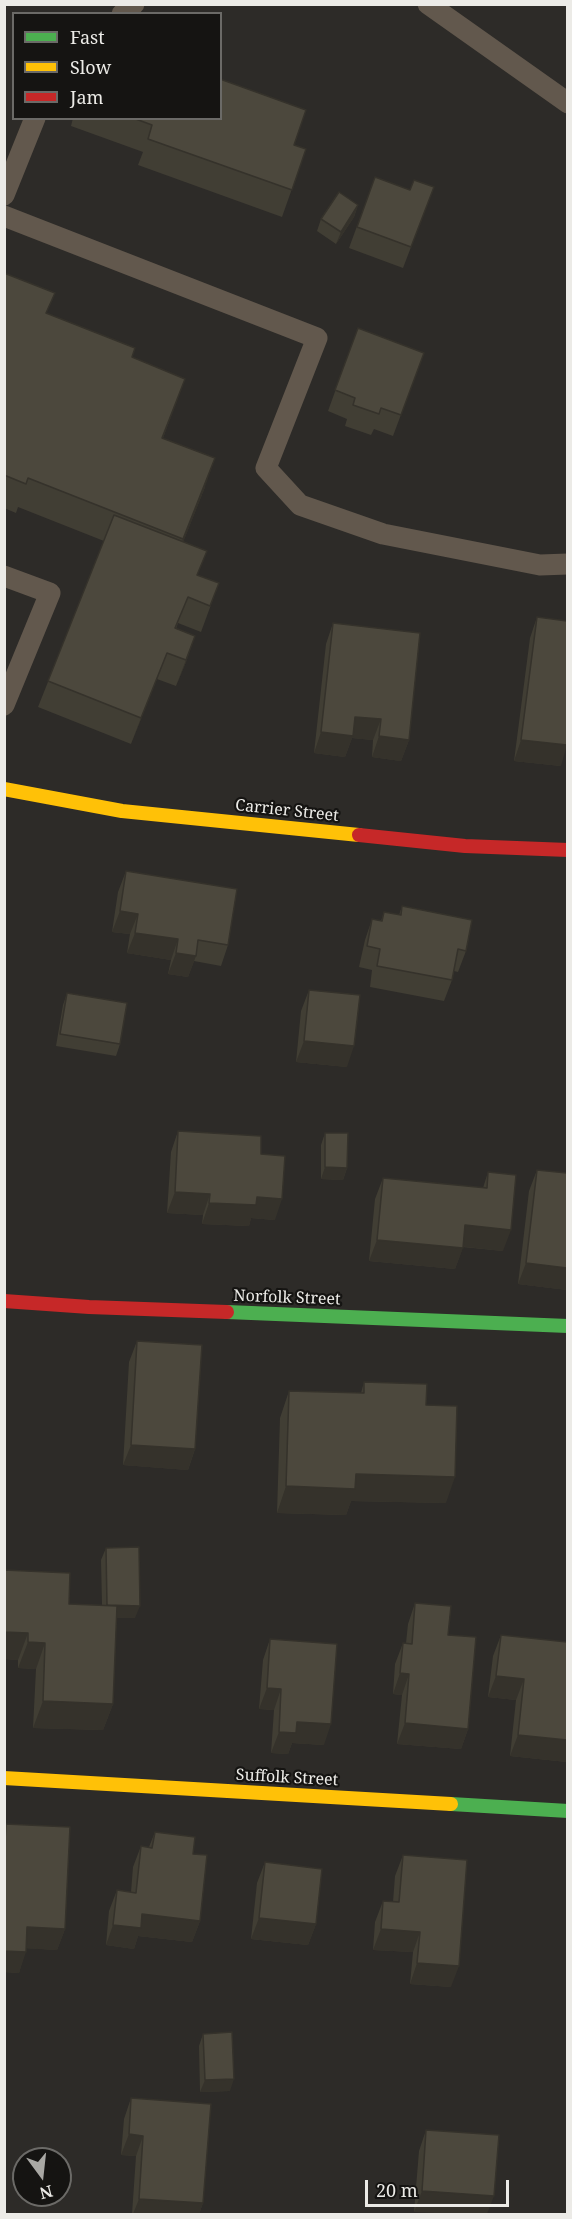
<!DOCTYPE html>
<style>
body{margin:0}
#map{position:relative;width:572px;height:2219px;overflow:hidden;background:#2d2b28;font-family:"Noto Serif",serif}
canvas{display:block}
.frame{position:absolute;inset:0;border:6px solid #ecebe7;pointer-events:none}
.legend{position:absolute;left:12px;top:12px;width:210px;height:108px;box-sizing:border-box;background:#151412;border:2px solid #6b6a67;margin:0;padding:8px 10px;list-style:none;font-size:18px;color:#ecebe7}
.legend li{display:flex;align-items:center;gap:12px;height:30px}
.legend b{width:30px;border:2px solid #6b6a67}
.north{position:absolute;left:12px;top:2147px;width:60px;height:60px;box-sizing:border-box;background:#151412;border:2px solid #6b6a67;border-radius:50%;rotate:165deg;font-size:16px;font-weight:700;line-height:24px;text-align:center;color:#ecebe7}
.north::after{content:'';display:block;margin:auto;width:21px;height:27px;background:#a9a8a4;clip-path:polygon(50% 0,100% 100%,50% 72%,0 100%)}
.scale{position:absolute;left:365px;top:2180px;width:144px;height:27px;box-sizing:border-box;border:3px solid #ecebe7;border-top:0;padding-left:8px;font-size:18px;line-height:21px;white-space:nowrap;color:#ecebe7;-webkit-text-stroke:4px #151412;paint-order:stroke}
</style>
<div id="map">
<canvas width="572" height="2219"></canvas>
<div class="frame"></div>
<ul class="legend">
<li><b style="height:8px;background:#4caf50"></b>Fast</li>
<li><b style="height:8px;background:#ffc107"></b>Slow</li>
<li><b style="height:8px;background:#c62828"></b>Jam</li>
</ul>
<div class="north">N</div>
<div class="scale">20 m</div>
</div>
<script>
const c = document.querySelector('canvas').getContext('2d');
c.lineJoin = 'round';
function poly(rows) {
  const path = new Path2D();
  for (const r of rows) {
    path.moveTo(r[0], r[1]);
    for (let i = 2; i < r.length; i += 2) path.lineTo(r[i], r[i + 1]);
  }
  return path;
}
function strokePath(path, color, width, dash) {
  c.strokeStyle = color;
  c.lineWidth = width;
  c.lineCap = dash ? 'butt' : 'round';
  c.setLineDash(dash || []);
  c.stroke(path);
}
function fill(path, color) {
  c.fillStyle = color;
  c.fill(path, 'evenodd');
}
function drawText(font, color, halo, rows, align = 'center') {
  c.font = font + ' "Noto Serif",serif';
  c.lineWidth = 4.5;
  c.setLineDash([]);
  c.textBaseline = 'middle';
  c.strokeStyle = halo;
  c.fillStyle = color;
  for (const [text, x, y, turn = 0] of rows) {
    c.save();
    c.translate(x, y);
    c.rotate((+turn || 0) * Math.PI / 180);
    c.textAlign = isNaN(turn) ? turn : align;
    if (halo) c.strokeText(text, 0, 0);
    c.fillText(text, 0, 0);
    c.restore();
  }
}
strokePath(poly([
 [428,4,568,103],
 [122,14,134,4],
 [4,195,35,118],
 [4,216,317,338,266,468,300,505,383,534,540,565,568,564],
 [4,576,50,593,4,705]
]), '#62584d', 21);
strokePath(poly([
 [227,1312,568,1326],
 [451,1804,568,1811]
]), '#4caf50', 14);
strokePath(poly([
 [4,789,122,811,359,835],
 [4,1778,451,1804]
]), '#ffc107', 14);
strokePath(poly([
 [359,835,465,846,568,850],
 [4,1301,89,1307,227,1312]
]), '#c62828', 14);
fill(poly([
 [73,118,220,118,306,149,282,217,138,165,143,152,71,126],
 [375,177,410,190,434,187,403,268,349,248],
 [358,205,354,217,336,244,317,231,321,219],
 [4,273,47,313,132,357,185,379,163,438,205,487,183,542,198,575,219,583,201,632,178,623,176,629,195,636,186,662,176,686,157,679,131,744,38,707,104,541,18,507,16,513,4,508],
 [358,328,424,353,393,436,374,429,371,435,345,426,347,419,328,411],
 [537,617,561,766,514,761,530,638],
 [333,623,409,740,401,761,372,757,373,740,352,738,345,757,314,753,326,644],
 [126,871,228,945,221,966,194,961,188,977,168,974,171,960,127,953,130,934,112,932,118,892],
 [402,906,466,951,458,972,454,971,452,980,444,1001,370,987,372,970,359,967,365,940,372,919,381,921,384,912,399,915],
 [309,990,347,1067,296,1062,301,1011],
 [67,993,120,1044,116,1056,56,1046,63,1005],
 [178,1131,261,1154,275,1220,251,1218,249,1226,202,1224,203,1215,167,1213,171,1152],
 [325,1133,347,1168,343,1180,321,1179,321,1145],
 [537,1170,567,1173,567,1290,518,1284,529,1191],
 [488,1172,503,1251,463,1247,455,1269,369,1261,375,1199,383,1178,483,1188],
 [137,1341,195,1449,188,1470,123,1465,129,1362],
 [364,1382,426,1405,446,1503,351,1501,346,1515,277,1513,280,1418,289,1391,361,1393],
 [106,1548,135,1618,116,1618,113,1704,103,1730,33,1728,36,1669,18,1668,18,1660,4,1659,4,1570,69,1604,102,1605,101,1560],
 [415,1603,448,1635,468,1729,461,1749,397,1744,402,1695,393,1694,395,1664,403,1643,406,1643,408,1624],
 [501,1635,567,1642,567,1762,510,1756,516,1700,488,1697,493,1656],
 [270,1639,324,1745,292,1743,288,1754,271,1753,274,1710,259,1709,263,1660],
 [6,1824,65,1929,57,1950,26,1948,19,1973,4,1972,4,1829],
 [155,1832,193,1854,200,1921,192,1942,138,1936,134,1949,106,1945,109,1911,117,1890,131,1892,133,1867,141,1846,149,1847],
 [403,1855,451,1987,410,1984,413,1952,373,1950,375,1922,383,1901,393,1902,395,1876],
 [265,1862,316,1924,308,1945,251,1939,257,1883],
 [203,2034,230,2091,200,2092,199,2046],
 [131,2098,203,2203,199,2214,132,2214,136,2156,121,2155,124,2119],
 [426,2130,499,2135,414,2212,419,2151]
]), '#413e34');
fill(poly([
 [358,205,354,217,336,244,341,232],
 [185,379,175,407,151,467,162,438],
 [215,458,205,487,173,568,183,539],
 [195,636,186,662,176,686,186,660],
 [167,653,157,679,131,744,141,718],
 [355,717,381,719,373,740,352,738,345,757,314,753,321,732],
 [379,736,409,740,401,761,372,757],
 [521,740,567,745,561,766,514,761],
 [120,911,138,914,130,934,112,932],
 [135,933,178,939,171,960,127,953],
 [176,953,196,956,188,977,168,974],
 [304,1041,354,1046,347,1067,296,1062],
 [325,1167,347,1168,343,1180,321,1179],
 [175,1192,210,1194,203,1215,167,1213],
 [257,1197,282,1199,275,1220,251,1218,249,1226,202,1224,209,1203],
 [465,1225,511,1230,503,1251,457,1246],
 [377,1240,463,1248,455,1269,369,1261],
 [526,1263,567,1268,567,1290,518,1284],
 [131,1445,195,1449,188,1470,123,1465],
 [356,1474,455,1477,446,1503,351,1501,346,1515,277,1513,286,1486],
 [107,1606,140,1606,135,1618,102,1618],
 [4,1632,28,1633,18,1660,4,1659],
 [28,1642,45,1643,36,1669,18,1668],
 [400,1673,409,1674,402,1695,393,1694],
 [496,1676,524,1679,516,1700,488,1697],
 [267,1688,281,1689,274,1710,259,1709],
 [43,1701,113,1704,103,1730,33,1728],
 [297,1722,331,1724,324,1745,292,1743,288,1754,271,1753,279,1732],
 [405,1723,468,1729,461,1749,397,1744],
 [518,1735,567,1740,567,1762,510,1756],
 [142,1914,200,1921,192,1942,138,1936,134,1949,106,1945,113,1925],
 [259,1918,316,1924,308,1945,251,1939],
 [27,1927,65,1929,57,1950,19,1948],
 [381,1929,420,1932,413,1952,373,1950],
 [4,1951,26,1952,19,1973,4,1972],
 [417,1963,459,1966,451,1987,410,1984],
 [234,2079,230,2091,200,2092,205,2080],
 [129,2134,143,2136,136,2156,121,2155],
 [422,2191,494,2196,487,2214,453,2214,414,2212],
 [139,2199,203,2203,199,2214,133,2214]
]), '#35322b');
const building = poly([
 [220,79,306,110,294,145,306,149,292,190,148,139,152,125,133,118,220,118,220,79],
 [375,177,410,190,414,180,434,187,411,247,357,227,375,177],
 [339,192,358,205,341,232,321,219,339,192],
 [4,273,55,293,46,313,135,348,132,357,185,379,162,438,215,458,183,539,28,478,26,484,4,475,4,273],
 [358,328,424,353,401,415,381,408,379,414,353,405,355,398,335,390,358,328],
 [114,515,207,551,197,575,219,583,210,606,188,597,175,628,195,636,186,660,167,653,141,718,48,681,114,515],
 [537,617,567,621,567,745,521,740,537,617],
 [333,623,420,633,409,740,379,736,381,719,355,717,353,736,321,732,333,623],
 [126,871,237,889,228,945,198,940,196,956,176,953,178,939,135,933,138,914,120,911,126,871],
 [402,906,472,920,466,951,458,949,452,980,377,966,380,949,367,946,372,919,382,921,384,912,401,915,402,906],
 [309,990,360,995,354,1046,304,1041,309,990],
 [67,993,127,1003,120,1044,60,1034,67,993],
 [178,1131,261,1136,261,1154,285,1156,282,1199,257,1197,256,1205,209,1203,210,1194,175,1192,178,1131],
 [325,1133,348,1133,347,1168,325,1167,325,1133],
 [537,1170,567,1173,567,1268,526,1263,537,1170],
 [488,1172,516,1175,511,1230,465,1225,463,1248,377,1240,383,1178,487,1188,488,1172],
 [137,1341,202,1345,195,1449,131,1445,137,1341],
 [364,1382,427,1384,426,1405,457,1406,455,1477,356,1474,355,1489,286,1486,289,1391,364,1393,364,1382],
 [139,1547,140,1606,107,1605,106,1548,139,1547],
 [4,1570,70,1573,69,1604,117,1606,113,1704,43,1701,45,1643,28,1642,28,1633,4,1632,4,1570],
 [415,1603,451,1606,448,1635,476,1637,468,1729,405,1723,409,1674,400,1673,403,1643,412,1644,415,1603],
 [501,1635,567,1642,567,1740,518,1735,524,1679,496,1676,501,1635],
 [270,1639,337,1644,331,1724,297,1722,296,1733,279,1732,281,1689,267,1688,270,1639],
 [6,1824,70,1827,65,1929,27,1927,26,1952,4,1951,4,1858,6,1824],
 [155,1832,195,1837,193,1854,207,1855,200,1921,142,1914,141,1928,113,1925,117,1890,136,1893,141,1846,152,1848,155,1832],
 [403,1855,467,1860,459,1966,417,1963,420,1932,381,1929,383,1901,399,1902,403,1855],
 [265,1862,322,1869,316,1924,259,1918,265,1862],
 [232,2032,234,2079,205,2080,203,2034,232,2032],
 [131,2098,211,2104,203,2203,139,2199,143,2136,129,2134,131,2098],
 [426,2130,499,2135,494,2196,422,2191,426,2130]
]);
fill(building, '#4c483d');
strokePath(building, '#35322b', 1.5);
drawText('16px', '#ecebe7', '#151412', [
 ["Carrier Street",287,811,6],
 ["Norfolk Street",287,1298,2],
 ["Suffolk Street",287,1778,3]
]);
</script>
